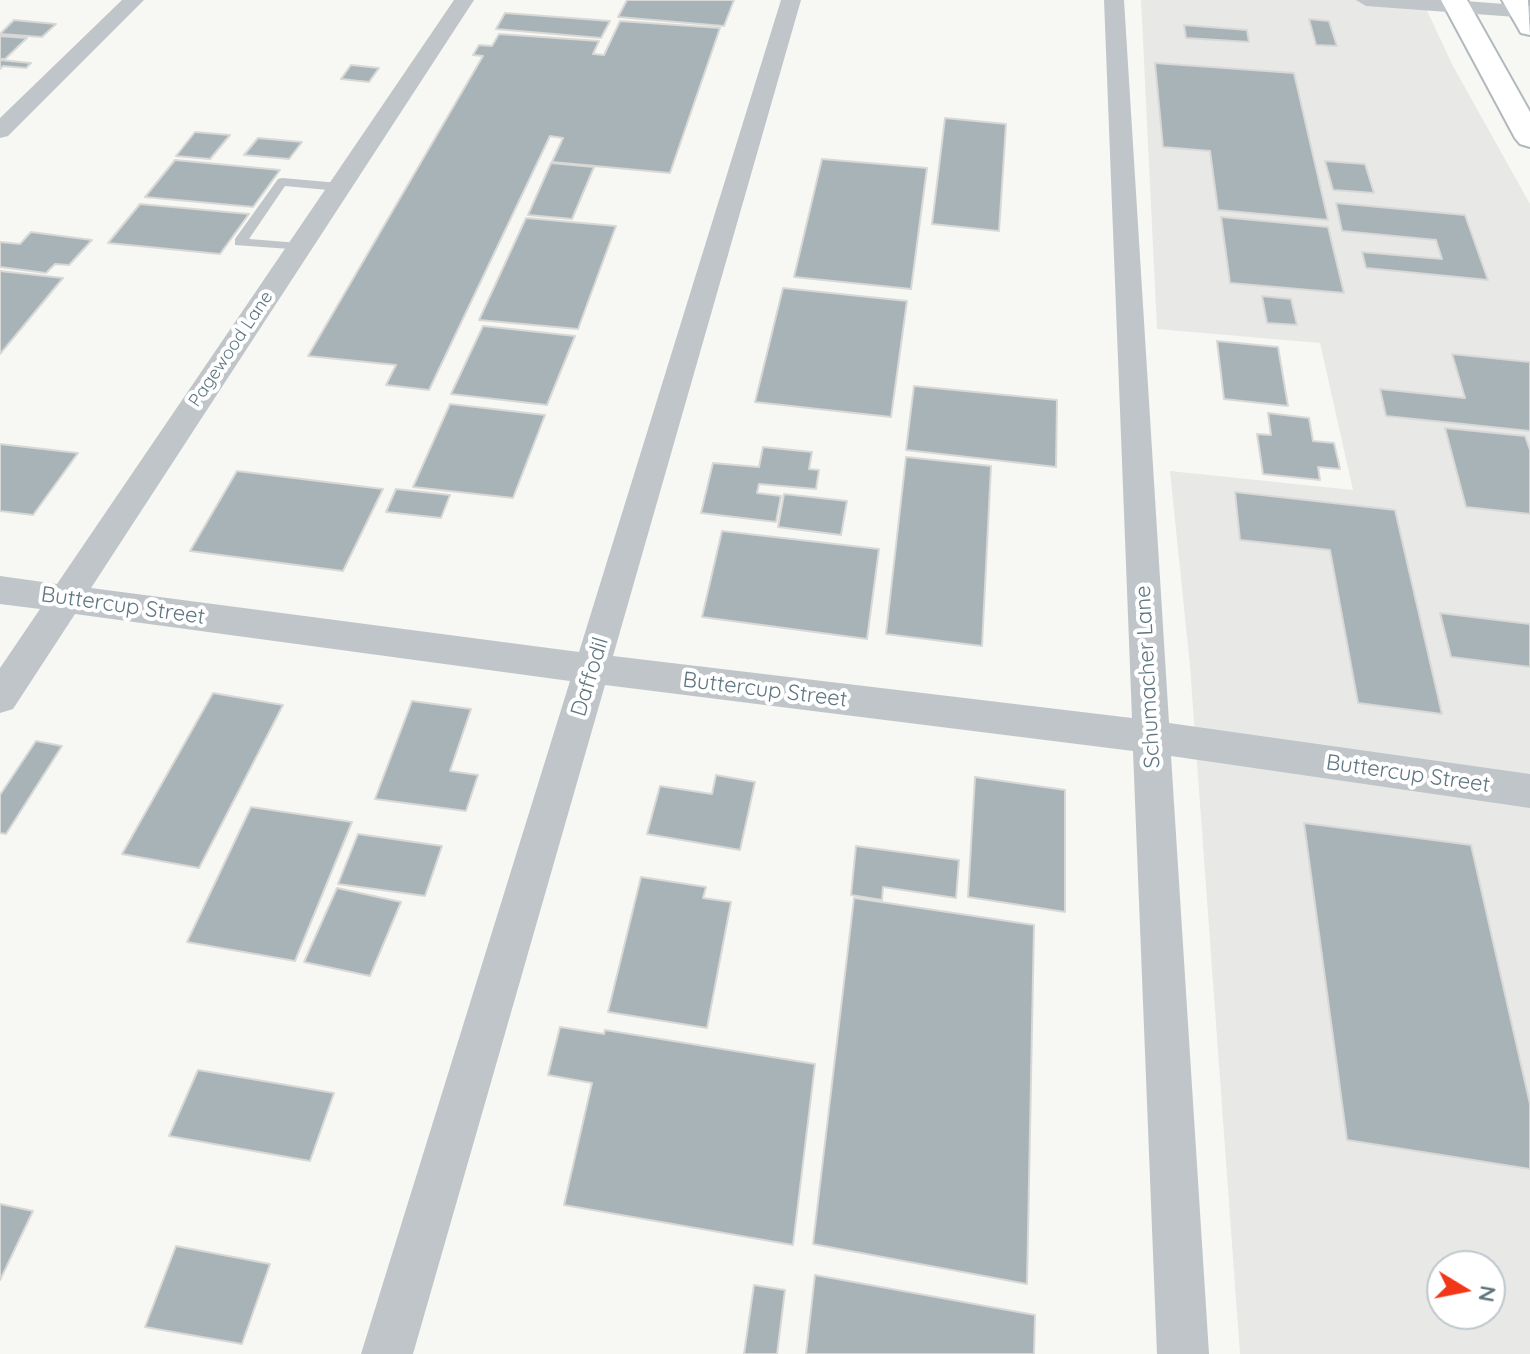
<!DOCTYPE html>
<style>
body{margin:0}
#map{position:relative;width:1530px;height:1354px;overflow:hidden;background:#f7f7f3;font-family:Quicksand,sans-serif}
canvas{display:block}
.north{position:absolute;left:1426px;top:1250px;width:80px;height:80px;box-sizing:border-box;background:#fff;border:2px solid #bfc8cd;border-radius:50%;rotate:100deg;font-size:22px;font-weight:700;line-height:32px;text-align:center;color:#5f7681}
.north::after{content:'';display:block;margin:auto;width:28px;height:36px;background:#f23618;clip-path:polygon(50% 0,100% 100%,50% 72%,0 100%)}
</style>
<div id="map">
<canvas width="1530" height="1354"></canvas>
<div class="north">N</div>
</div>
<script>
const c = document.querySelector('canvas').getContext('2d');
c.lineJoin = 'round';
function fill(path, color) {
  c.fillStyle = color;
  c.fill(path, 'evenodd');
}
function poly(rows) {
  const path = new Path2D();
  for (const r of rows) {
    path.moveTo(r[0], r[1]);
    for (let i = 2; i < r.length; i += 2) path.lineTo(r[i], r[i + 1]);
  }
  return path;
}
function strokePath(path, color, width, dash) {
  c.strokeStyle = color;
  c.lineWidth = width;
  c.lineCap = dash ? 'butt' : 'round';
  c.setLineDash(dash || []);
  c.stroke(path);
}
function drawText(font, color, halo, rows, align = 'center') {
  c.font = font + ' Quicksand,sans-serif';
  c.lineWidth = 8;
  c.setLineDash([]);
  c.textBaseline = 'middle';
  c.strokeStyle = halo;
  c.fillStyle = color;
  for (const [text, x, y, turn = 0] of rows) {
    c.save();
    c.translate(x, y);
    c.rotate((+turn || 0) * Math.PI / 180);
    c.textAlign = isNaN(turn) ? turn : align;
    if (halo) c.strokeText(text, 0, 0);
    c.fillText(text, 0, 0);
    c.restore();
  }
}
fill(poly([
 [1141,0,1422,0,1453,66,1530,204,1530,1354,1240,1354,1190,666,1170,471,1353,490,1320,343,1157,329],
 [1442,1266,1490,1266,1490,1314,1442,1314]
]), '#e8e8e7');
const building = poly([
 [627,0,734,0,724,26,618,17,627,0],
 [505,13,610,21,601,38,496,29,505,13],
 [1309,19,1329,21,1337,46,1316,45,1309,19],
 [14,20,56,24,42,37,0,34,14,20],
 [620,21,720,28,670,173,552,162,563,138,550,136,429,390,386,385,396,365,308,356,483,56,473,55,479,45,492,46,499,34,599,41,593,54,604,55,620,21],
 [1184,25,1247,30,1249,42,1186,38,1184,25],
 [0,36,27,38,5,59,0,59,0,36],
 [0,60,31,63,26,68,3,66,0,69,0,60],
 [1155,63,1294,73,1328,220,1218,210,1210,151,1163,147,1155,63],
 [351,65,379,68,369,82,341,79,351,65],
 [945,118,1006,124,999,231,932,224,945,118],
 [195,132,230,135,210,159,176,156,195,132],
 [258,138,302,142,289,159,244,155,258,138],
 [822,159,927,168,911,289,794,277,822,159],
 [175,160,280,170,253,207,145,197,175,160],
 [1325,161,1365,164,1374,193,1333,190,1325,161],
 [551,163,594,167,572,219,528,215,551,163],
 [1336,203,1465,215,1488,280,1366,268,1362,252,1442,259,1436,240,1342,231,1336,203],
 [140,204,249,214,220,254,108,243,140,204],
 [1221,217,1328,227,1344,293,1230,283,1221,217],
 [526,218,616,226,578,329,479,320,526,218],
 [31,232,92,240,69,265,55,264,46,273,0,267,0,242,20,244,31,232],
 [0,271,63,278,0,354,0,271],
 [783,288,907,301,891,417,755,402,783,288],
 [1262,296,1291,299,1297,325,1267,323,1262,296],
 [483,326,575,336,547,405,451,394,483,326],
 [1217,341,1278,347,1288,406,1224,399,1217,341],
 [1452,354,1530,362,1530,431,1386,416,1380,389,1465,398,1452,354],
 [914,386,1057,400,1056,467,906,450,914,386],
 [450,404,545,415,513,498,413,487,450,404],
 [1268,413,1309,418,1313,441,1334,443,1340,469,1318,467,1320,480,1263,474,1257,434,1271,435,1268,413],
 [1445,428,1525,436,1530,450,1530,514,1466,507,1445,428],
 [0,444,78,453,33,515,0,511,0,444],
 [763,447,812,452,809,469,819,470,816,489,759,484,757,493,781,496,776,522,701,513,713,463,759,467,763,447],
 [906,457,991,466,982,646,886,634,906,457],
 [237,471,383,489,343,571,190,551,237,471],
 [396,489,450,495,441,518,386,512,396,489],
 [1235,492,1395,510,1442,714,1358,703,1330,550,1240,540,1235,492],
 [784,494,847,501,841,535,778,527,784,494],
 [722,531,879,549,867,639,702,617,722,531],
 [1440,613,1530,624,1530,667,1451,657,1440,613],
 [213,693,283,705,199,868,122,854,213,693],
 [412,701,471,709,450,771,478,775,466,811,375,799,412,701],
 [36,741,62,746,6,834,0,833,0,795,36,741],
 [716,775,755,782,740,850,647,834,660,786,712,794,716,775],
 [975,777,1065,790,1065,912,968,897,975,777],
 [251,807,352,822,295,961,187,942,251,807],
 [1304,823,1471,845,1530,1104,1530,1169,1347,1140,1304,823],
 [358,834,442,846,425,896,338,884,358,834],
 [856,846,959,860,956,898,883,887,882,900,851,895,856,846],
 [641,877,706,887,703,898,731,902,707,1028,608,1012,641,877],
 [337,888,401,902,370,976,304,962,337,888],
 [854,898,1034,925,1027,1284,813,1244,854,898],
 [560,1027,604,1034,605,1030,815,1064,793,1245,564,1205,592,1083,548,1075,560,1027],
 [198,1070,334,1093,310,1161,169,1136,198,1070],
 [0,1204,33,1211,0,1280,0,1204],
 [176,1246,270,1264,242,1344,145,1327,176,1246],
 [815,1275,1035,1315,1034,1354,806,1354,815,1275],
 [754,1285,785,1290,777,1354,744,1354,754,1285]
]);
fill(building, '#a8b3b8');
strokePath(building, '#d8d8d6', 2);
const secondary = poly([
 [1441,0,1467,0,1530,112,1530,147,1520,144,1515,138,1441,0],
 [1502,0,1528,0,1530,35,1521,33,1502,0]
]);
strokePath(secondary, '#b1b9bd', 4);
fill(poly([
 [282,178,339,183,345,187,339,191,285,186,249,239,299,243,304,244,304,250,235,245,235,239,278,179,282,178]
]), '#bfc5c8');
fill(poly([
 [122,0,144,0,8,136,0,138,0,118,122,0],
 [454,0,474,0,91,588,579,652,781,0,801,0,613,656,1132,718,1104,0,1124,0,1169,723,1530,774,1530,808,1171,756,1209,1354,1157,1354,1133,751,605,685,413,1354,361,1354,570,681,75,614,13,709,0,713,0,668,40,609,0,604,0,576,57,584,454,0],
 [1356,0,1452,0,1530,6,1530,18,1366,6,1356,0]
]), '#bfc5c8');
fill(secondary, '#fff');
drawText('18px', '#5f7681', '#fff', [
 ["Pagewood Lane",231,349,-56]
]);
drawText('22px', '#5f7681', '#fff', [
 ["Buttercup Street",123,606,8],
 ["Daffodil",590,677,-73],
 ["Schumacher Lane",1148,677,-93],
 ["Buttercup Street",765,690,7],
 ["Buttercup Street",1408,774,8]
]);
</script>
